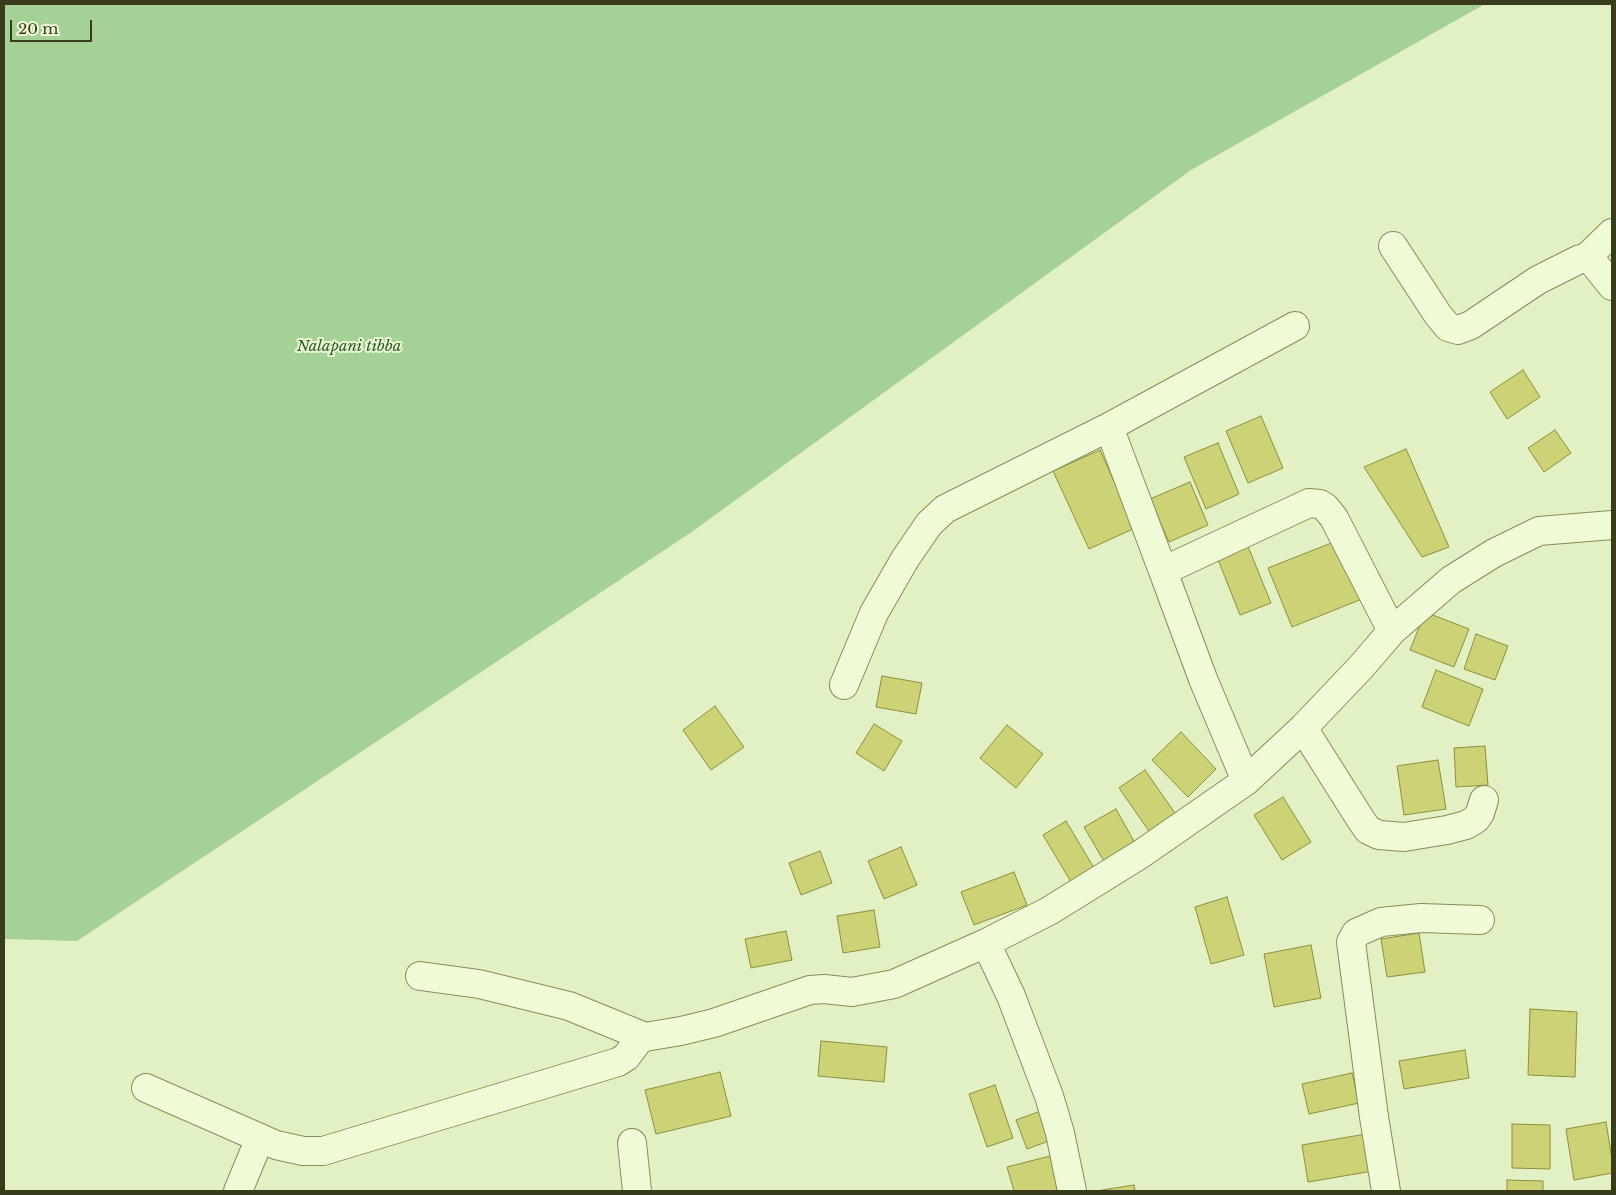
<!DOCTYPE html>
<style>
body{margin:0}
#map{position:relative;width:1616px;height:1195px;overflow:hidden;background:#e2f1c3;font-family:"Libre Baskerville",serif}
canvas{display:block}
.frame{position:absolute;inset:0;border:5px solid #383c1d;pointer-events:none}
.scale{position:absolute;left:10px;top:20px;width:82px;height:22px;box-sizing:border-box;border:2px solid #383c1d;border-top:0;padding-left:6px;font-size:15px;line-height:18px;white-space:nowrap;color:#383c1d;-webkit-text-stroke:4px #ecf8d3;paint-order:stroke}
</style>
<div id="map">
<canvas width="1616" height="1195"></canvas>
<div class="frame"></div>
<div class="scale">20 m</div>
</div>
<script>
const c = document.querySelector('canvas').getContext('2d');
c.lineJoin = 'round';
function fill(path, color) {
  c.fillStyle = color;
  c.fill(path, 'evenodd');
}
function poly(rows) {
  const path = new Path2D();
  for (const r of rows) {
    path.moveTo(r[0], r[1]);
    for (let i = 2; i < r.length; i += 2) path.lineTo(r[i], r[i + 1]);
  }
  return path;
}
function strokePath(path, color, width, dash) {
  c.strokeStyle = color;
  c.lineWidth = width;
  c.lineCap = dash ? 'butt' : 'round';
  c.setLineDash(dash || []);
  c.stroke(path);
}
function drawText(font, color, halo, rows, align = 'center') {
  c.font = font + ' "Libre Baskerville",serif';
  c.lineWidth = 4;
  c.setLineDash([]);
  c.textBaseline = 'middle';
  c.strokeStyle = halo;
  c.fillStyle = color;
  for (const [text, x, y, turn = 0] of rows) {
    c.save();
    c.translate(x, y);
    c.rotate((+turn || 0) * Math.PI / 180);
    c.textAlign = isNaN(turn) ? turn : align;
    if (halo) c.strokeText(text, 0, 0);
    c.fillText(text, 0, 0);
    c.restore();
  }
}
fill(poly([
 [4,4,1485,4,1191,170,693,531,77,941,4,939]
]), '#a5d096');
const building = poly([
 [1523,370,1540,397,1507,419,1490,392,1523,370],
 [1261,416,1283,468,1248,483,1226,431,1261,416],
 [1555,430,1571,453,1544,472,1528,448,1555,430],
 [1218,443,1239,494,1206,509,1184,457,1218,443],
 [1406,449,1449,547,1422,557,1364,467,1406,449],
 [1100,450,1135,528,1089,549,1053,471,1100,450],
 [1190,482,1208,525,1169,542,1150,499,1190,482],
 [1245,539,1271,603,1240,615,1215,552,1245,539],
 [1339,540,1362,599,1292,627,1268,568,1339,540],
 [1425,612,1469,629,1454,667,1410,650,1425,612],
 [1476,634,1508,646,1495,680,1464,669,1476,634],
 [1436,670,1483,689,1469,726,1422,707,1436,670],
 [882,676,922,683,916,714,876,707,882,676],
 [715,706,744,747,711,770,683,730,715,706],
 [874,724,902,741,884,771,856,753,874,724],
 [1007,725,1043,754,1016,788,980,758,1007,725],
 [1181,732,1216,769,1188,797,1152,760,1181,732],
 [1485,746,1488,785,1456,787,1454,748,1485,746],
 [1438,760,1446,809,1404,815,1397,766,1438,760],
 [1145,770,1177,816,1151,834,1119,788,1145,770],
 [1283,797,1311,842,1282,860,1254,815,1283,797],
 [1116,809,1140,852,1109,870,1084,827,1116,809],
 [1066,821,1097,873,1074,887,1043,835,1066,821],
 [901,847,917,885,884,899,868,861,901,847],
 [820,851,832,883,801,895,789,863,820,851],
 [1014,872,1027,905,974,925,961,892,1014,872],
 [1227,897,1244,955,1211,964,1195,907,1227,897],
 [874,910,880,947,843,953,837,916,874,910],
 [786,931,792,960,751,968,745,939,786,931],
 [1419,933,1425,972,1387,977,1381,939,1419,933],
 [1311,945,1321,998,1274,1007,1264,954,1311,945],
 [1530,1009,1577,1012,1575,1077,1528,1075,1530,1009],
 [821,1041,887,1047,884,1082,818,1076,821,1041],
 [1465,1050,1469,1078,1404,1089,1399,1061,1465,1050],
 [720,1072,731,1116,656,1134,645,1090,720,1072],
 [1352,1073,1359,1103,1309,1114,1302,1084,1352,1073],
 [995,1085,1013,1138,987,1147,969,1094,995,1085],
 [1049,1108,1060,1137,1027,1149,1016,1120,1049,1108],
 [1606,1122,1612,1159,1612,1173,1574,1180,1566,1129,1606,1122],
 [1512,1124,1550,1125,1550,1169,1512,1168,1512,1124],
 [1366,1134,1373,1171,1308,1182,1302,1145,1366,1134],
 [1054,1155,1064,1191,1014,1191,1007,1167,1054,1155],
 [1507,1180,1543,1181,1543,1191,1507,1191,1507,1180],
 [1134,1185,1135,1191,1096,1191,1134,1185]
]);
fill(building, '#ced276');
strokePath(building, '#8c8e3c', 1);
const minor = poly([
 [1393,246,1438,315,1448,327,1458,330,1471,325,1538,280,1580,259,1586,258,1592,261,1612,286],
 [1586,258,1612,233],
 [1109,427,1295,326],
 [1163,571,1203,679,1246,781],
 [844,685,874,613,905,559,929,524,945,509,1109,427,1163,571,1309,503,1320,504,1325,507,1334,518,1392,631],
 [1303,728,1361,820,1368,830,1379,835,1404,837,1447,830,1466,825,1476,819,1480,813,1484,800],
 [986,943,1011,996,1049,1096,1060,1133,1072,1191],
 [420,976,479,984,569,1006,645,1037],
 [146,1088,276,1145,303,1151,323,1151,618,1062,626,1057,638,1041,645,1037,681,1031,714,1023,810,990,824,989,852,992,894,984,986,943,1049,911,1141,854,1246,781,1303,728,1361,667,1392,631,1451,580,1494,553,1539,531,1612,525],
 [632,1143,637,1191],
 [238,1191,260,1138],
 [1386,1191,1374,1117,1351,942,1356,933,1381,922,1421,918,1480,920]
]);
strokePath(minor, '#858d58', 30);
strokePath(minor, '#effbd7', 28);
drawText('italic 15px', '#295a23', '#ecf8d3', [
 ["Nalapani tibba",349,347]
]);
</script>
